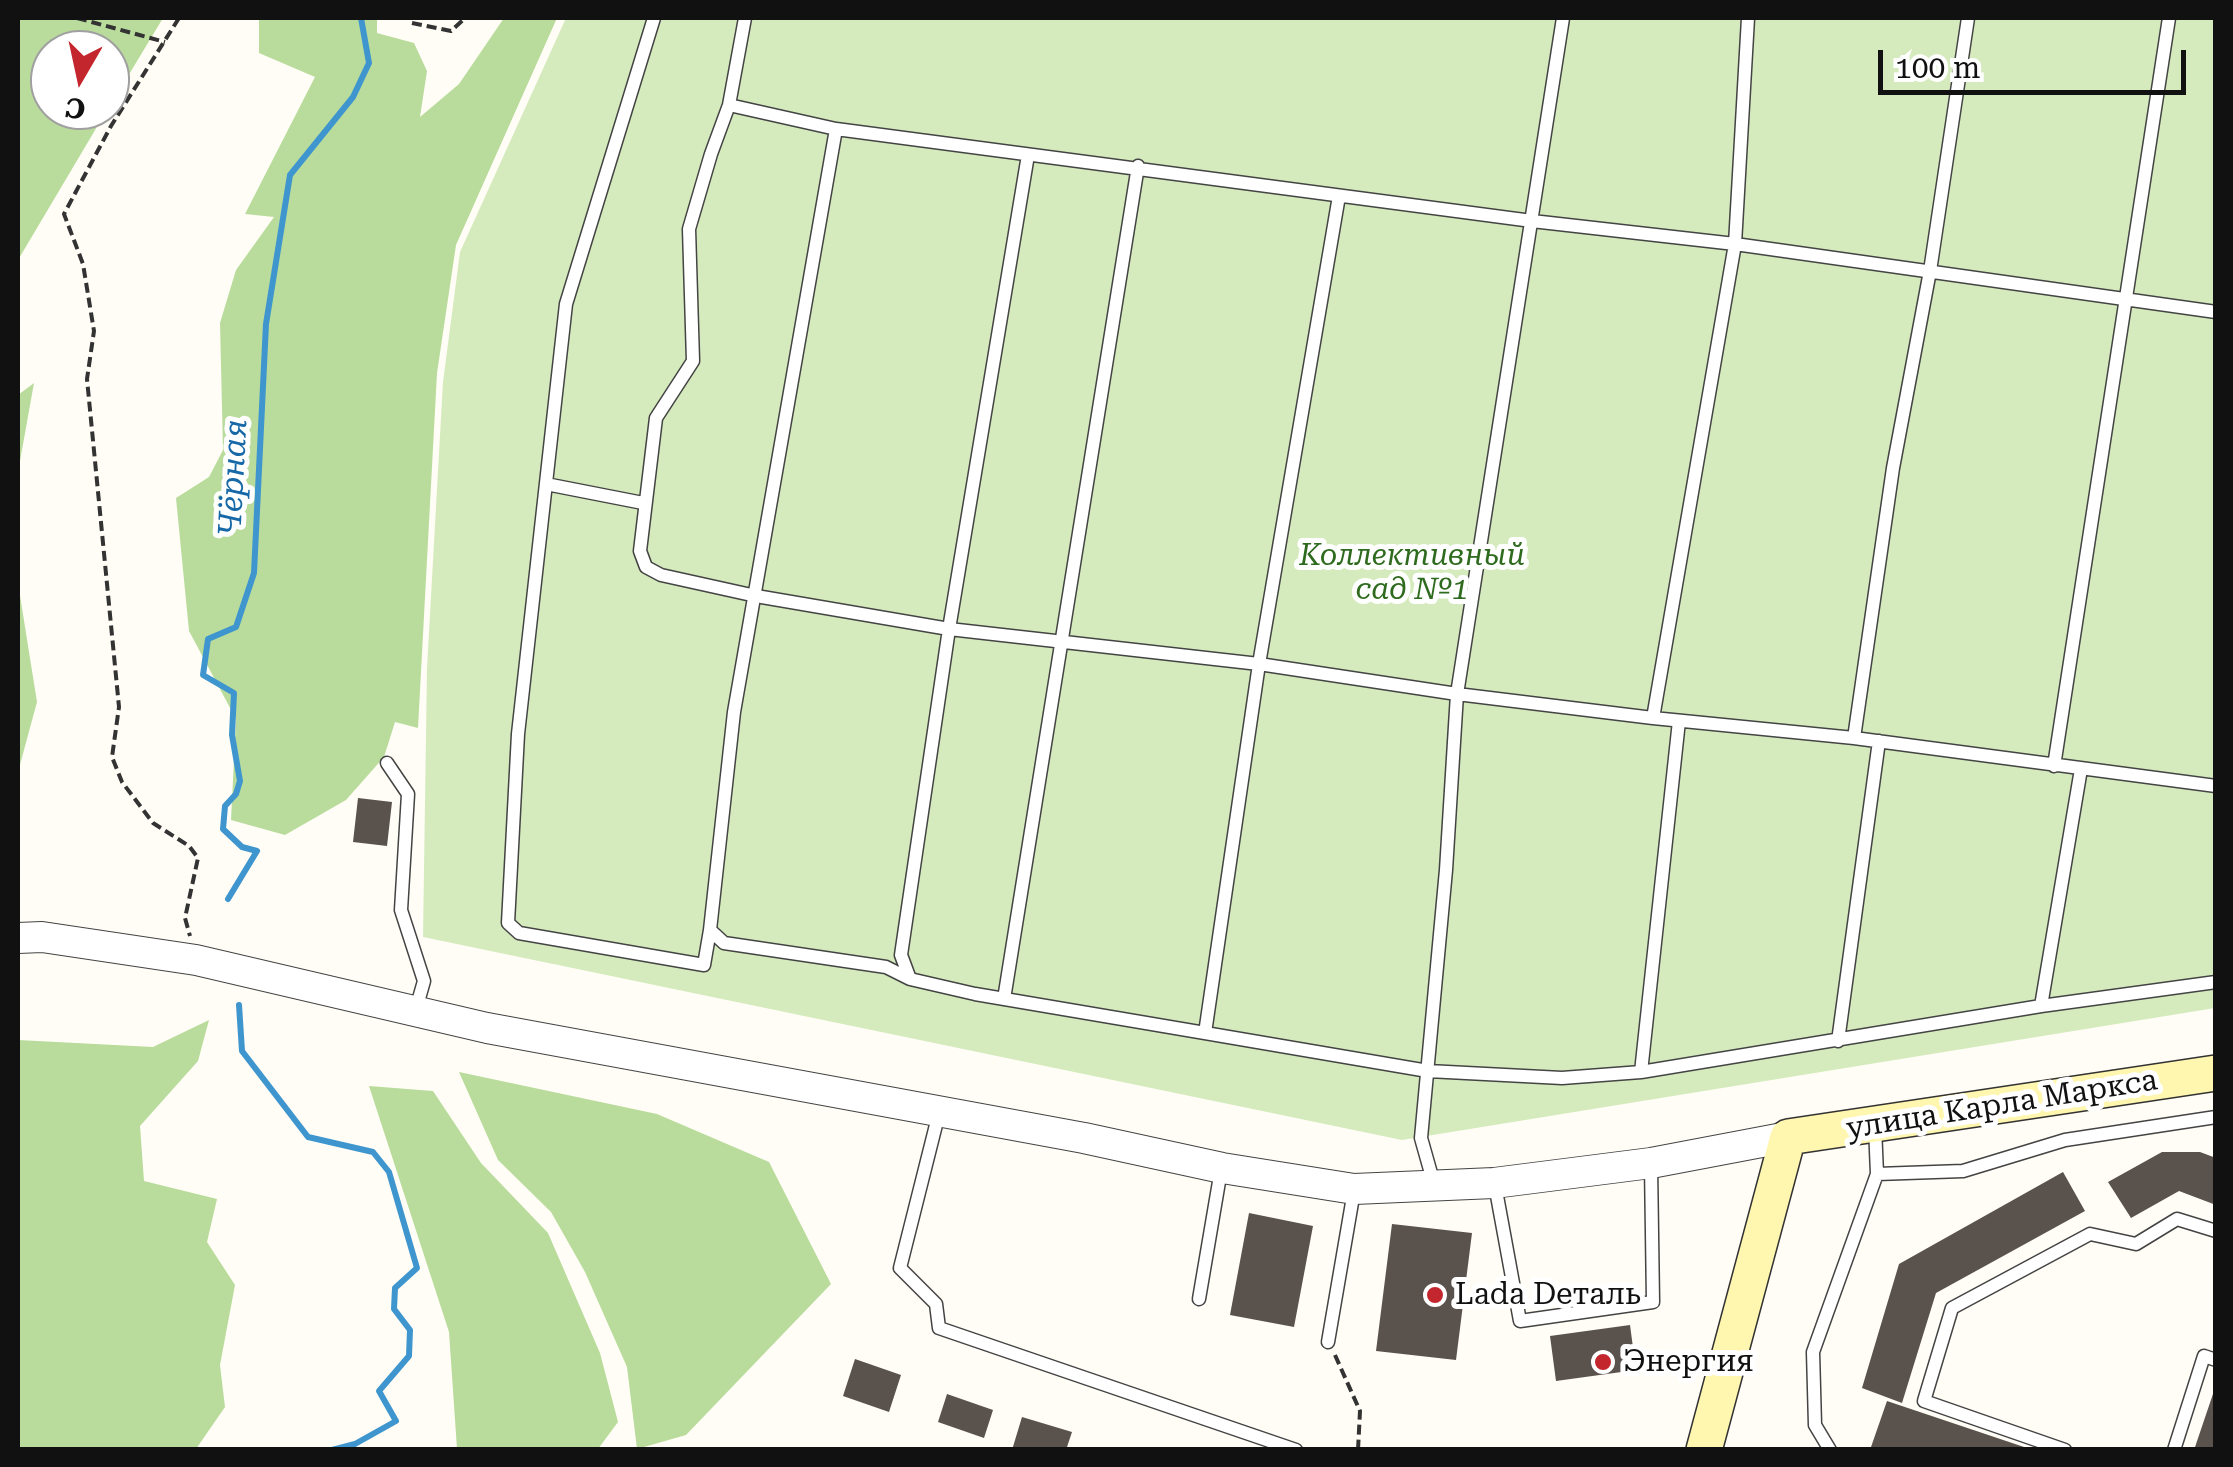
<!DOCTYPE html>
<meta charset="utf-8">
<style>
body{margin:0}
#map{position:relative;width:2233px;height:1467px;overflow:hidden;background:#fffdf5;font-family:"Roboto Serif",serif}
canvas{display:block}
.frame{position:absolute;inset:0;border:20px solid #111;pointer-events:none}
.north{position:absolute;left:30px;top:30px;width:100px;height:100px;box-sizing:border-box;background:#fff;border:2px solid #a0a0a0;border-radius:50%;rotate:189deg;font-size:28px;font-weight:700;line-height:40px;text-align:center;color:#111}
.north::after{content:'';display:block;margin:auto;width:35px;height:45px;background:#c4262e;clip-path:polygon(50% 0,100% 100%,50% 72%,0 100%)}
.scale{position:absolute;left:1878px;top:50px;width:308px;height:45px;box-sizing:border-box;border:5px solid #111;border-top:0;padding-left:12px;font-size:30px;line-height:35px;white-space:nowrap;color:#111;-webkit-text-stroke:8px #fff;paint-order:stroke}
</style>
<div id="map">
<canvas width="2233" height="1467"></canvas>
<div class="frame"></div>
<div class="north">С</div>
<div class="scale">100 m</div>
</div>
<script>
const c = document.querySelector('canvas').getContext('2d');
c.lineJoin = 'round';
function fill(path, color) {
  c.fillStyle = color;
  c.fill(path, 'evenodd');
}
function poly(rows) {
  const path = new Path2D();
  for (const r of rows) {
    path.moveTo(r[0], r[1]);
    for (let i = 2; i < r.length; i += 2) path.lineTo(r[i], r[i + 1]);
  }
  return path;
}
function strokePath(path, color, width, dash) {
  c.strokeStyle = color;
  c.lineWidth = width;
  c.lineCap = dash ? 'butt' : 'round';
  c.setLineDash(dash || []);
  c.stroke(path);
}
function drawText(font, color, halo, rows, align = 'center') {
  c.font = font + ' "Roboto Serif",serif';
  c.lineWidth = 10;
  c.setLineDash([]);
  c.textBaseline = 'middle';
  c.strokeStyle = halo;
  c.fillStyle = color;
  for (const [text, x, y, turn = 0] of rows) {
    c.save();
    c.translate(x, y);
    c.rotate((+turn || 0) * Math.PI / 180);
    c.textAlign = isNaN(turn) ? turn : align;
    if (halo) c.strokeText(text, 0, 0);
    c.fillText(text, 0, 0);
    c.restore();
  }
}
fill(poly([
 [566,18,2215,18,2215,1008,1402,1140,423,937,427,668,443,382,460,252]
]), '#d5ebbd');
fill(poly([
 [18,18,163,18,110,106,110,50,50,50,50,110,107,110,18,260],
 [259,18,377,18,377,33,414,43,427,71,420,117,459,84,504,18,557,18,456,245,437,373,418,728,395,722,384,757,346,800,285,835,231,820,236,719,189,631,176,498,209,477,223,450,220,323,236,270,274,217,245,214,315,77,259,53],
 [34,383,18,472,18,395],
 [18,583,37,702,18,772],
 [209,1020,198,1061,140,1126,144,1181,217,1199,207,1242,235,1285,220,1365,225,1407,196,1449,18,1449,18,1040,153,1047],
 [459,1072,657,1114,769,1162,831,1284,686,1435,637,1449,627,1367,585,1272,551,1212,498,1160],
 [369,1086,433,1091,481,1163,548,1233,600,1353,618,1422,598,1449,457,1449,449,1332]
]), '#b9dc9c');
strokePath(poly([
 [228,899,257,851,242,847,223,829,225,806,236,794,240,781,232,735,234,693,203,675,208,639,236,627,254,573,266,324,290,175,353,97,369,63,361,18],
 [239,1005,242,1051,308,1137,373,1152,389,1172,417,1268,395,1288,394,1309,410,1330,409,1356,379,1391,396,1421,355,1444,332,1450]
]), '#3f96cf', 6);
fill(poly([
 [358,798,392,802,387,846,353,842],
 [2162,1152,2200,1152,2216,1158,2216,1205,2179,1191,2131,1218,2108,1182],
 [2063,1172,2085,1211,1936,1293,1902,1403,1862,1388,1899,1264],
 [1249,1213,1313,1226,1294,1327,1230,1315],
 [1392,1224,1472,1233,1456,1360,1376,1351],
 [1630,1325,1636,1370,1556,1381,1550,1336],
 [855,1359,901,1375,889,1412,843,1396],
 [2215,1388,2216,1450,2194,1450],
 [947,1394,993,1410,984,1438,938,1422],
 [1887,1401,2030,1449,2030,1450,1878,1450,1871,1447],
 [1022,1417,1072,1432,1066,1450,1012,1450]
]), '#5a524d');
const service = poly([
 [654,18,566,304,518,734,508,923,519,933,704,965,710,930],
 [745,18,729,105,711,154,689,229,693,361,656,418,640,551,646,567,661,575,756,596,949,629,1259,664,1457,694,1653,718,1854,738,2216,786],
 [729,105,836,129,1532,221,1735,244,2216,312],
 [836,129,734,712,710,930,724,943,886,967,910,979],
 [1028,155,949,629,901,955,910,979,975,994,1205,1033],
 [1339,196,1259,664,1205,1033,1428,1071,1562,1078,1641,1072,2041,1006,2216,982],
 [546,484,643,503],
 [1653,718,1735,244,1748,18],
 [1854,738,1893,468,1930,271,1968,18],
 [387,763,408,794,401,910,424,981,416,1009],
 [2054,766,2169,18],
 [1004,999,1138,166],
 [2041,1006,2081,769],
 [1838,1041,1879,741],
 [1641,1072,1679,721],
 [939,1113,900,1268,936,1304,939,1328,1296,1450],
 [1877,1174,1963,1171,2065,1140,2216,1117],
 [1434,1184,1421,1138,1446,870,1457,694,1563,18],
 [1495,1185,1520,1321,1653,1302,1651,1165],
 [1199,1299,1221,1170],
 [1328,1342,1354,1191],
 [1830,1450,1815,1425,1813,1352,1877,1174,1875,1127],
 [2065,1450,1924,1401,1952,1308,2090,1234,2136,1244,2177,1219,2216,1231],
 [2174,1450,2204,1356,2216,1360]
]);
const tertiary = poly([
 [18,938,42,937,196,960,487,1028,1084,1138,1222,1168,1354,1189,1494,1183,1651,1163,1788,1137]
]);
const secondary = poly([
 [1704,1450,1788,1137,2216,1073]
]);
strokePath(service, '#444', 15);
strokePath(tertiary, '#444', 32);
strokePath(secondary, '#333', 38);
strokePath(poly([
 [77,18,165,42],
 [179,18,111,126,64,214,83,264,94,331,87,379,119,707,112,757,122,782,153,823,189,846,198,858,185,918,190,936],
 [412,23,451,31,465,18],
 [1335,1355,1360,1411,1358,1450]
]), '#333', 4, [10, 5]);
strokePath(service, '#fff', 12);
strokePath(tertiary, '#fff', 30);
strokePath(secondary, '#fff6b0', 35);
for (const [x, y, r, color] of [
 [1435,1295,10,"#c4262e"],
 [1603,1362,10,"#c4262e"]
]) {
  const dot = new Path2D();
  dot.arc(x, y, r, 0, 2 * Math.PI);
  c.fillStyle = color;
  c.fill(dot);
  strokePath(dot, '#fff', 4);
}
drawText('italic 30px', '#2f6b1f', '#fff', [
 ["Коллективный",1412,556],
 ["сад №1",1412,590]
]);
drawText('30px', '#111', '#fff', [
 ["улица Карла Маркса",2002,1105,-9]
]);
drawText('30px', '#111', '#fff', [
 ["Lada Dеталь",1455,1295],
 ["Энергия",1623,1362]
], 'left');
drawText('italic 32px', '#1768a6', '#fff', [
 ["Чёрная",234,478,-87]
]);
</script>
